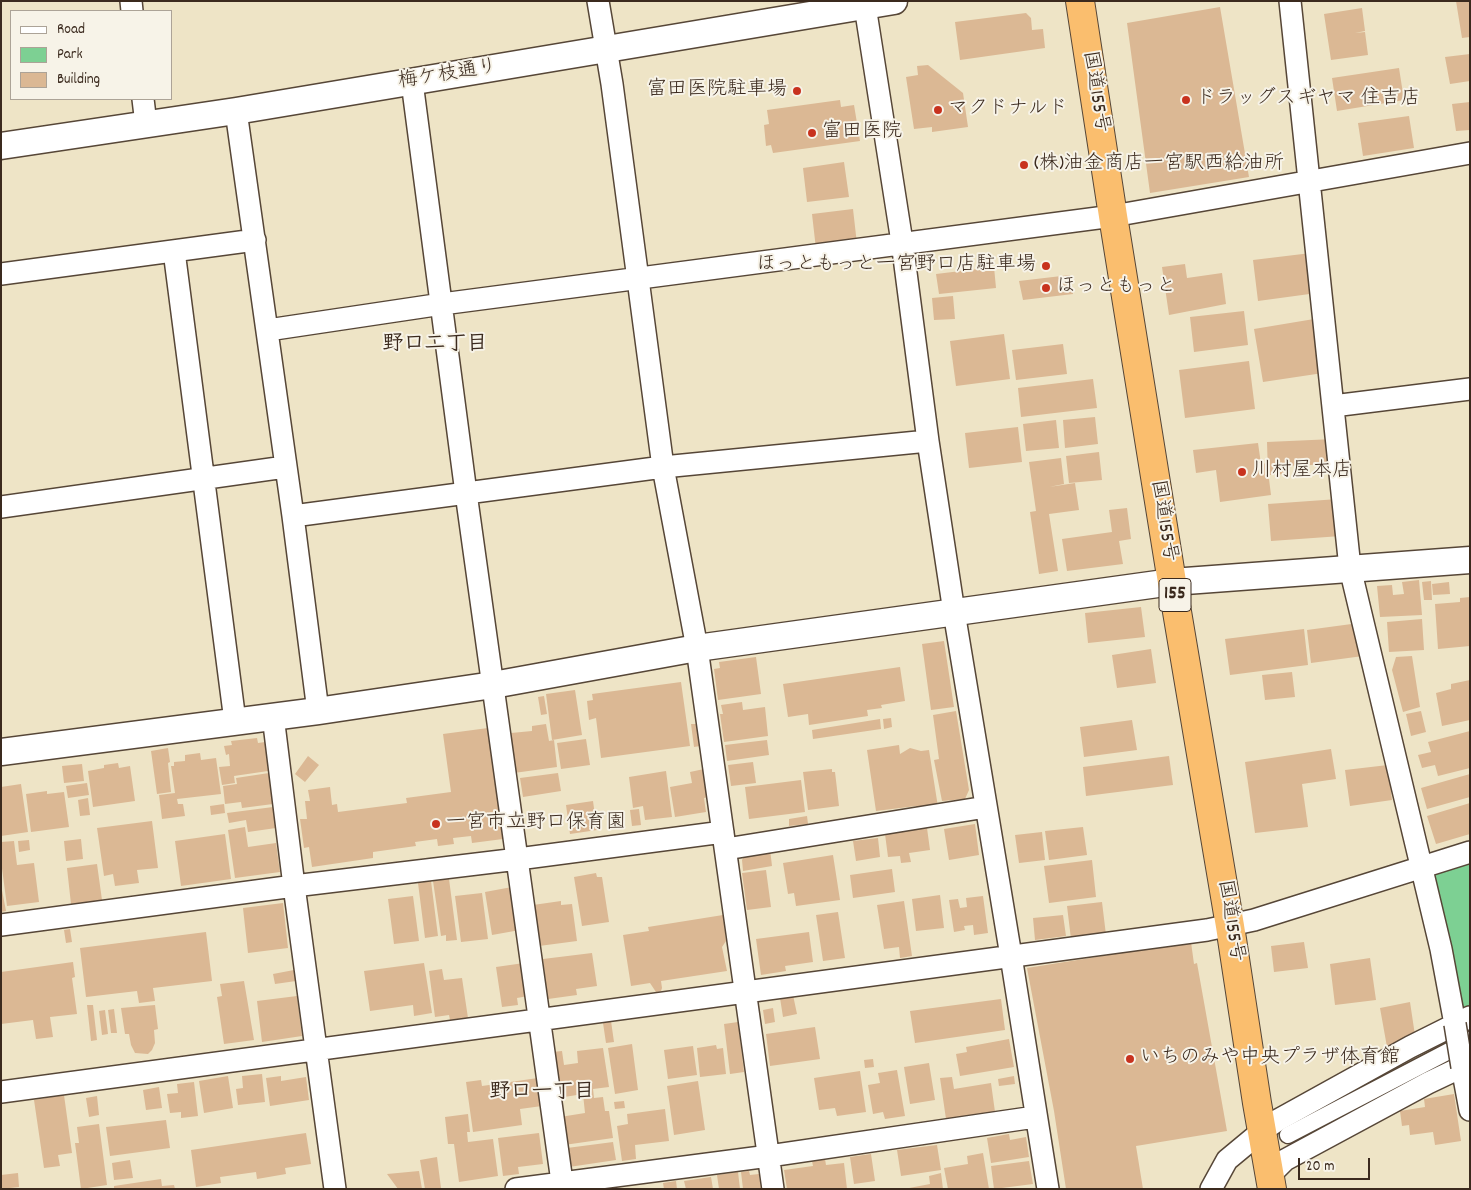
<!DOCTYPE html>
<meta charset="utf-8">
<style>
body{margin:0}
#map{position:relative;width:1471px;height:1190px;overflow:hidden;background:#eee4c6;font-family:Dekko,sans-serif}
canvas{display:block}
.frame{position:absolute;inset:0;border:2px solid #3b2a1e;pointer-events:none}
.legend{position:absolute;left:10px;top:10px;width:162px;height:90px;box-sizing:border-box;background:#f7f3e8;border:1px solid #aca397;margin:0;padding:6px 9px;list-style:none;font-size:15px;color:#3b2a1e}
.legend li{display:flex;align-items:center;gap:10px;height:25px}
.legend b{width:25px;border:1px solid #aca397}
.scale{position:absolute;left:1298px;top:1158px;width:72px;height:22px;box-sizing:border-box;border:2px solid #3b2a1e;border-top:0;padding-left:6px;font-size:15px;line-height:18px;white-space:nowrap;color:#3b2a1e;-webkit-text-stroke:4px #f7f3e8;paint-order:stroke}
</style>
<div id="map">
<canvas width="1471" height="1190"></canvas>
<div class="frame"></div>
<ul class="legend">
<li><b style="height:6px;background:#fff"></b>Road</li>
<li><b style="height:14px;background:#7dd093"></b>Park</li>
<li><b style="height:14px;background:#dbb894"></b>Building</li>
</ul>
<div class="scale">20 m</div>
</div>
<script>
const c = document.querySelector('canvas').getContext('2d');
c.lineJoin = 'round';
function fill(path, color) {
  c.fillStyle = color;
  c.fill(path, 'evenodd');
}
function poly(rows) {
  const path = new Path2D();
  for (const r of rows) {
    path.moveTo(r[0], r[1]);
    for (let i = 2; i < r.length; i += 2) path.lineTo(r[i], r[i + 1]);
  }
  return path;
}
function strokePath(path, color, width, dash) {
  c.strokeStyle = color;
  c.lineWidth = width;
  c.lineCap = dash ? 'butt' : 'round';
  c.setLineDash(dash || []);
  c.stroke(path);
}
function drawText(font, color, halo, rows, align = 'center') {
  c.font = font + ' Dekko,"Klee One",sans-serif';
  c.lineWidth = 4;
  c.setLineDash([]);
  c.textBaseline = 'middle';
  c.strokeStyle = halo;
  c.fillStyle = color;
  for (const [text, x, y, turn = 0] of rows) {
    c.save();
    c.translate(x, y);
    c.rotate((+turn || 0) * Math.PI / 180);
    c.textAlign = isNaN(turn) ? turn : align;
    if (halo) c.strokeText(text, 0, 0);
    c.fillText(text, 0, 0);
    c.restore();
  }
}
fill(poly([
 [1470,857,1470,1012,1459,1017,1427,870]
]), '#7dd093');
fill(poly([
 [1456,1,1470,1,1470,37,1462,38],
 [1220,7,1249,177,1150,193,1127,23],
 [1362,8,1365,31,1355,33,1365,32,1368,55,1331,60,1324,14],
 [1026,13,1031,18,1032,30,1043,29,1045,48,960,60,955,22],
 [1470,54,1470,81,1450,84,1445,57],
 [928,65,963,93,968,127,932,132,932,127,914,129,906,77,918,75,917,66],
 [1399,68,1404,100,1337,111,1332,78],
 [840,100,841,107,854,105,860,141,773,153,771,145,766,146,764,125,769,124,767,110],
 [1470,102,1470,130,1456,131,1452,104],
 [1409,116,1414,148,1363,156,1358,123],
 [844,162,849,197,807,202,803,168],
 [853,209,857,244,816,249,812,214],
 [1311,253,1317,293,1258,301,1253,260],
 [1185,264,1187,278,1222,273,1226,304,1169,315,1162,267],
 [994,267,996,288,939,294,936,274],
 [1070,275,1073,294,1023,300,1019,281],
 [953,296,955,319,934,320,932,298],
 [1244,311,1248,345,1194,352,1190,317],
 [1314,319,1323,373,1263,382,1254,329],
 [1004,334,1010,379,956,386,950,341],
 [1063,344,1067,374,1016,380,1012,350],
 [1249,361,1255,409,1185,418,1179,370],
 [1093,379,1097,408,1021,417,1018,388],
 [1095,417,1098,444,1065,448,1063,420],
 [1056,420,1059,448,1026,451,1023,424],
 [1018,427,1022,462,969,468,965,433],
 [1334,439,1335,464,1286,466,1286,474,1268,475,1267,442],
 [1258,443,1261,464,1267,463,1271,495,1220,502,1216,470,1196,473,1193,450],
 [1099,452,1102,480,1069,483,1066,456],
 [1061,458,1064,484,1049,487,1075,483,1079,510,1049,514,1058,571,1039,574,1030,512,1036,511,1029,462],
 [1338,499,1341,536,1271,541,1268,504],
 [1127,508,1131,539,1119,541,1123,564,1067,571,1062,539,1112,532,1109,510],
 [1419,580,1422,615,1380,617,1377,586,1392,585,1393,595,1404,594,1402,582],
 [1431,581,1432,600,1424,600,1422,582],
 [1449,582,1450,594,1433,595,1432,584],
 [1470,597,1470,646,1438,649,1435,604,1460,602,1460,598],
 [1141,607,1145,637,1088,643,1085,613],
 [1422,619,1424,650,1389,652,1387,622],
 [1359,623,1363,656,1311,663,1307,630],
 [1304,629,1308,665,1230,675,1225,639],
 [944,641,954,707,931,710,922,644],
 [1151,649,1156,683,1117,688,1112,655],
 [1412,656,1420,707,1403,712,1392,670,1396,657],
 [756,657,761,694,718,700,714,669,720,668,719,662],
 [900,667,905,701,881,705,882,708,867,710,868,716,809,725,808,714,788,717,783,684],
 [1292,672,1295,697,1265,700,1262,675],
 [1470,680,1470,720,1442,726,1436,693,1451,689,1451,684],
 [681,682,690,746,601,758,596,718,589,720,587,701,593,700,592,694],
 [575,690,582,735,552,740,546,694],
 [544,696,547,714,541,715,538,697],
 [742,702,743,710,765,707,768,736,724,742,720,714,723,714,721,705],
 [956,711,969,790,965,799,942,801,934,760,939,759,933,715],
 [1421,711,1426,732,1411,736,1406,714],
 [891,718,892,727,884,729,883,719],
 [880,719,881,729,813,739,812,730],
 [1132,720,1137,750,1084,757,1080,727],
 [546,724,549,741,554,740,557,767,514,773,511,733,532,731,532,726],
 [691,724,697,724,700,746,694,747],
 [488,728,503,839,472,843,471,836,453,838,454,844,438,846,437,839,415,842,416,846,373,852,373,858,312,867,309,847,304,848,300,819,307,819,305,801,310,801,308,790,330,787,332,805,337,804,338,812,407,803,406,798,451,792,443,734],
 [1470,731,1470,768,1438,776,1435,765,1422,768,1418,755,1431,752,1428,742],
 [257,738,258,743,265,742,268,771,234,776,235,783,222,785,219,767,230,766,229,754,226,755,224,746,232,745,231,741],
 [586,739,590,765,561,769,557,743],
 [767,740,769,755,727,761,725,745],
 [899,745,900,754,910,748,921,751,929,750,938,807,917,810,916,806,876,811,867,750],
 [168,748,170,762,168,763,171,792,157,794,151,751],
 [1331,749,1336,779,1302,784,1308,827,1255,833,1245,762],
 [200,753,201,760,216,758,221,794,177,799,178,804,183,804,185,816,162,819,159,795,175,793,171,766,174,766,174,762,185,761,185,755],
 [308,756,319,765,305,782,295,774],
 [1169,756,1173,785,1086,796,1083,767],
 [753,762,756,783,731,786,728,765],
 [118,763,119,768,130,766,135,801,93,807,88,771,104,768,104,765],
 [82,764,84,781,64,783,62,766],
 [1388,765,1392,800,1350,806,1345,770],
 [704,769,708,797,704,798,706,812,675,817,670,787,692,783,690,772],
 [832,769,832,772,835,772,839,806,808,810,803,772],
 [666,771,672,817,645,820,643,806,633,808,629,777],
 [269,773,273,804,242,808,241,802,225,804,223,786,237,784,236,778],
 [558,773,561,791,523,797,520,778],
 [1470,774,1470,797,1427,809,1421,788],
 [801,780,805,812,749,819,745,787],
 [87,783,89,795,68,798,66,786],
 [21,784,28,832,1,836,1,787],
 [47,791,47,794,64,792,69,827,31,832,26,794],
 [88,798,90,815,80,816,78,800],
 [593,801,597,830,570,834,566,805],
 [1470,803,1470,834,1436,844,1427,816],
 [224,804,225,813,211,815,210,806],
 [273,807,276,828,248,832,246,820,229,823,227,813],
 [639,809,641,825,632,826,630,810],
 [807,816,808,824,789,826,789,819],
 [152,821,158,868,137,870,139,883,115,886,113,874,104,876,97,828],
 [975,824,979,855,949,860,944,829],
 [245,827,248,847,276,843,280,872,235,878,228,830],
 [1083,827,1087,855,1049,860,1045,831],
 [927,828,930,850,909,853,911,862,901,863,900,856,888,857,885,834],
 [1042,832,1045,860,1019,863,1015,835],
 [225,834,231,879,181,886,175,841],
 [878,838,880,857,856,861,853,841],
 [81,839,83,859,66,861,64,841],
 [29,840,30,850,19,852,18,841],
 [14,841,17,865,34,863,39,902,7,906,1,861,1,842],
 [770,849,772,866,743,871,742,860,747,852],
 [833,855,840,900,796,906,794,893,788,894,783,863],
 [1092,860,1096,897,1049,903,1044,866],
 [97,864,102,900,71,904,67,868],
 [892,869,895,892,853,898,850,875],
 [766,870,771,907,747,910,742,873],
 [596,873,597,877,602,877,609,922,582,926,574,877],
 [449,879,457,940,446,941,446,935,441,936,433,881],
 [431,881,438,936,425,938,418,883],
 [1,885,6,911,1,912],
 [512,887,520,930,492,935,485,892],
 [482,893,488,939,461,942,455,896],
 [940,895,944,928,916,931,912,899],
 [413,896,419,941,394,944,388,899],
 [983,896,988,933,974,935,973,925,964,926,965,930,954,932,949,900,958,899,960,908,967,907,966,898],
 [561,901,561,905,572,904,577,941,539,946,533,905],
 [904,901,912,956,900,958,899,947,884,949,877,905],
 [1102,902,1106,935,1071,939,1067,906],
 [283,903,288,948,248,953,243,908],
 [838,912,845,958,823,961,816,915],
 [723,915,726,941,722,947,727,971,661,981,662,988,661,991,656,992,650,983,631,986,623,935,649,931,648,927],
 [1063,915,1066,936,1035,940,1033,918],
 [70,929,72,942,66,943,64,930],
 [206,932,212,981,153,988,155,1001,139,1003,137,991,86,997,80,948],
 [809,932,813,962,785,966,786,971,761,975,756,939],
 [1191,942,1194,964,1197,963,1227,1131,1136,1146,1143,1189,1066,1189,1054,1111,1027,968],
 [1304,942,1308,968,1274,972,1271,946],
 [592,953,597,986,576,989,577,995,548,999,543,959],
 [1370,958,1376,1000,1335,1005,1330,964],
 [73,962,75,977,72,978,77,1014,50,1017,53,1037,36,1039,33,1020,1,1024,1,972],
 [424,963,432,1013,414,1016,413,1005,370,1011,364,971],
 [524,963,528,996,517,998,518,1005,502,1007,496,967],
 [442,969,444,980,462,978,468,1018,450,1020,449,1015,435,1017,429,971],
 [294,970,296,981,275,984,273,974],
 [244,981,254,1040,224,1044,217,997,222,996,220,984],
 [793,995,797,1014,783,1017,780,998],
 [297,996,302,1036,262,1042,257,1001],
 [1001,999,1005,1030,915,1043,910,1011],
 [1410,1002,1416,1042,1387,1047,1380,1008],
 [87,1005,93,1005,97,1040,91,1041],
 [155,1005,158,1029,154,1030,155,1043,152,1050,148,1054,135,1053,131,1045,129,1034,125,1034,121,1008],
 [773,1008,775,1022,765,1024,763,1010],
 [114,1009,117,1033,111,1033,108,1010],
 [105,1010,108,1034,102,1035,99,1011],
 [611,1021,614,1042,606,1043,603,1023],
 [738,1022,744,1072,730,1074,724,1024],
 [815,1027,820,1059,770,1066,766,1034],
 [1009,1039,1014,1067,960,1076,956,1054,967,1052,966,1047],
 [632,1044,638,1090,615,1094,608,1048],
 [716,1045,717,1049,723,1048,726,1074,700,1077,697,1048],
 [693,1046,697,1075,668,1079,664,1050],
 [603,1048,609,1087,593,1089,594,1098,603,1097,605,1111,609,1111,613,1138,564,1145,560,1117,585,1113,583,1094,558,1098,552,1052,562,1051,564,1065,578,1063,577,1051],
 [873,1059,874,1067,865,1068,864,1060],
 [929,1063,935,1100,910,1104,904,1067],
 [897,1070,905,1116,885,1119,883,1112,873,1114,868,1085,880,1083,878,1073],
 [860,1071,866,1112,837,1116,835,1108,819,1110,814,1078],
 [262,1074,265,1102,238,1105,236,1089,243,1088,242,1076],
 [228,1076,233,1108,204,1113,199,1081],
 [281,1076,281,1081,306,1077,309,1100,270,1106,266,1078],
 [1014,1076,1015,1084,999,1086,998,1079],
 [952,1077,954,1089,991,1083,995,1112,946,1119,940,1078],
 [538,1078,542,1106,520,1109,522,1125,473,1132,466,1082,481,1080,482,1086],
 [698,1081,705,1130,674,1135,667,1086],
 [194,1082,198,1116,181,1118,181,1112,170,1113,167,1094,178,1093,177,1084],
 [159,1087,162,1108,146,1110,143,1090],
 [1454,1094,1461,1141,1435,1145,1433,1132,1410,1135,1409,1125,1402,1126,1400,1111,1425,1107,1424,1099],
 [64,1095,72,1153,58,1155,60,1166,44,1168,34,1100],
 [97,1096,99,1115,89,1117,86,1098],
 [624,1101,625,1108,615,1109,614,1102],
 [665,1109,669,1141,635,1145,636,1159,622,1161,617,1126,628,1124,627,1114],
 [468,1114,470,1132,467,1132,468,1142,493,1139,498,1176,459,1182,454,1144,448,1144,445,1117],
 [166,1120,170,1148,110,1156,106,1127],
 [99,1124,107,1185,81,1189,75,1143,79,1143,77,1127],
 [306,1133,311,1164,285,1168,286,1174,257,1179,256,1172,220,1177,221,1183,196,1187,191,1150],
 [539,1133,543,1164,518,1167,519,1174,503,1176,498,1138],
 [1009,1134,1010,1140,1026,1137,1029,1157,991,1163,987,1138],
 [613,1142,616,1160,569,1167,567,1148],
 [937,1145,941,1170,901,1176,897,1150],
 [983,1153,989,1189,948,1189,944,1168,968,1164,967,1156],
 [871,1154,875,1181,854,1184,850,1157],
 [437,1157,441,1188,425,1189,420,1160],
 [825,1159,826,1165,844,1163,847,1189,787,1189,784,1170,813,1166,812,1161],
 [130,1160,133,1178,114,1180,112,1163],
 [1029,1161,1033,1184,994,1189,991,1166],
 [419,1171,422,1189,398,1189,387,1174],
 [749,1171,750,1175,759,1174,761,1189,743,1189,741,1172],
 [738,1172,740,1189,719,1189,717,1175],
 [18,1173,19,1187,1,1189,1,1175],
 [941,1173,943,1189,904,1189,930,1184,929,1176],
 [711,1177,713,1189,686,1189,684,1181],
 [161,1179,162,1186,174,1185,175,1189,114,1189,114,1186],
 [676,1181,677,1189,664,1189,663,1183]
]), '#dbb894');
const pedestrian = poly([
 [1288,1135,1470,1040]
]);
const minor = poly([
 [131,1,132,11],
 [598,1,612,84,663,467,697,648,773,1189],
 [862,1,865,6,902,242,928,441,954,612,1011,956,1048,1189],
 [1290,1,1350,568,1441,949,1455,1024],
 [412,82,466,493,563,1189],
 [143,99,146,124],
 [236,111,293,516,318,711],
 [174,251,235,721],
 [1,274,255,240],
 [268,330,442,304,1113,216,1470,153],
 [1333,406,1470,389],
 [1,507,285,467],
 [293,516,663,467,928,441],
 [273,716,294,886,335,1189],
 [726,849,986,807],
 [1,925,294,886,518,859,723,832],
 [1462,1067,1470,1110],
 [1,1092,1207,930,1254,920,1470,852],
 [1269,1176,1285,1160,1428,1083,1470,1063],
 [516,1189,769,1156,1035,1117],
 [1211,1189,1227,1160,1262,1131,1278,1120,1410,1047,1470,1017]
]);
const tertiary = poly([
 [1,146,236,111,894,1],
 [1,752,318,711,493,685,697,648,1172,582,1470,560]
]);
const trunk = poly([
 [1080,1,1113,216,1172,582,1230,926,1257,1103,1272,1189]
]);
strokePath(pedestrian, '#564637', 19);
strokePath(minor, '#564637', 24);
strokePath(tertiary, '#564637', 29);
strokePath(trunk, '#564637', 30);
strokePath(pedestrian, '#fff', 16);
strokePath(minor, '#fff', 21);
strokePath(tertiary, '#fff', 26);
strokePath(trunk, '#fabe6e', 28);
const minorBridge = poly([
 [1455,1024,1462,1067]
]);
strokePath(minorBridge, '#564637', 24, []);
strokePath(minorBridge, '#fff', 21);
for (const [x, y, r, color] of [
 [797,91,5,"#c8321e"],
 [1186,100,5,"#c8321e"],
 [938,110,5,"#c8321e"],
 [812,133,5,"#c8321e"],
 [1024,165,5,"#c8321e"],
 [1046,266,5,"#c8321e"],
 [1046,288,5,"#c8321e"],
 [1242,472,5,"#c8321e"],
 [436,824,5,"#c8321e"],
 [1130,1059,5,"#c8321e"]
]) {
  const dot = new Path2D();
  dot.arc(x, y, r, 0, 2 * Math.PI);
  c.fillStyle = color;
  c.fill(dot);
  strokePath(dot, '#f7f3e8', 2);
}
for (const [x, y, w] of [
 [1175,595,32]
]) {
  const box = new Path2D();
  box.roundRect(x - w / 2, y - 16.5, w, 33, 4);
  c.fillStyle = '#f7f3e8';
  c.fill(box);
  strokePath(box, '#3b2a1e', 1);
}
drawText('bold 19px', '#3b2a1e', null, [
 ["155",1175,595]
]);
drawText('20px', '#3b2a1e', '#f7f3e8', [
 ["梅ケ枝通り",448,76,-9],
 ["国道155号",1094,92,81],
 ["国道155号",1162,521,81],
 ["国道155号",1229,921,81]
]);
drawText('20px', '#3b2a1e', '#f7f3e8', [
 ["富田医院駐車場",787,91,"right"],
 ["ドラッグスギヤマ 住吉店",1196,100],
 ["マクドナルド",948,110],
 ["富田医院",822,133],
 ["(株)油金商店一宮駅西給油所",1034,165],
 ["ほっともっと一宮野口店駐車場",1036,266,"right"],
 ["ほっともっと",1056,288],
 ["川村屋本店",1252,472],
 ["一宮市立野口保育園",446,824],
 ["いちのみや中央プラザ体育館",1140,1059]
], 'left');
drawText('bold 21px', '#3b2a1e', '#f7f3e8', [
 ["野口二丁目",435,346],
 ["野口一丁目",542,1094]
]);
</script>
